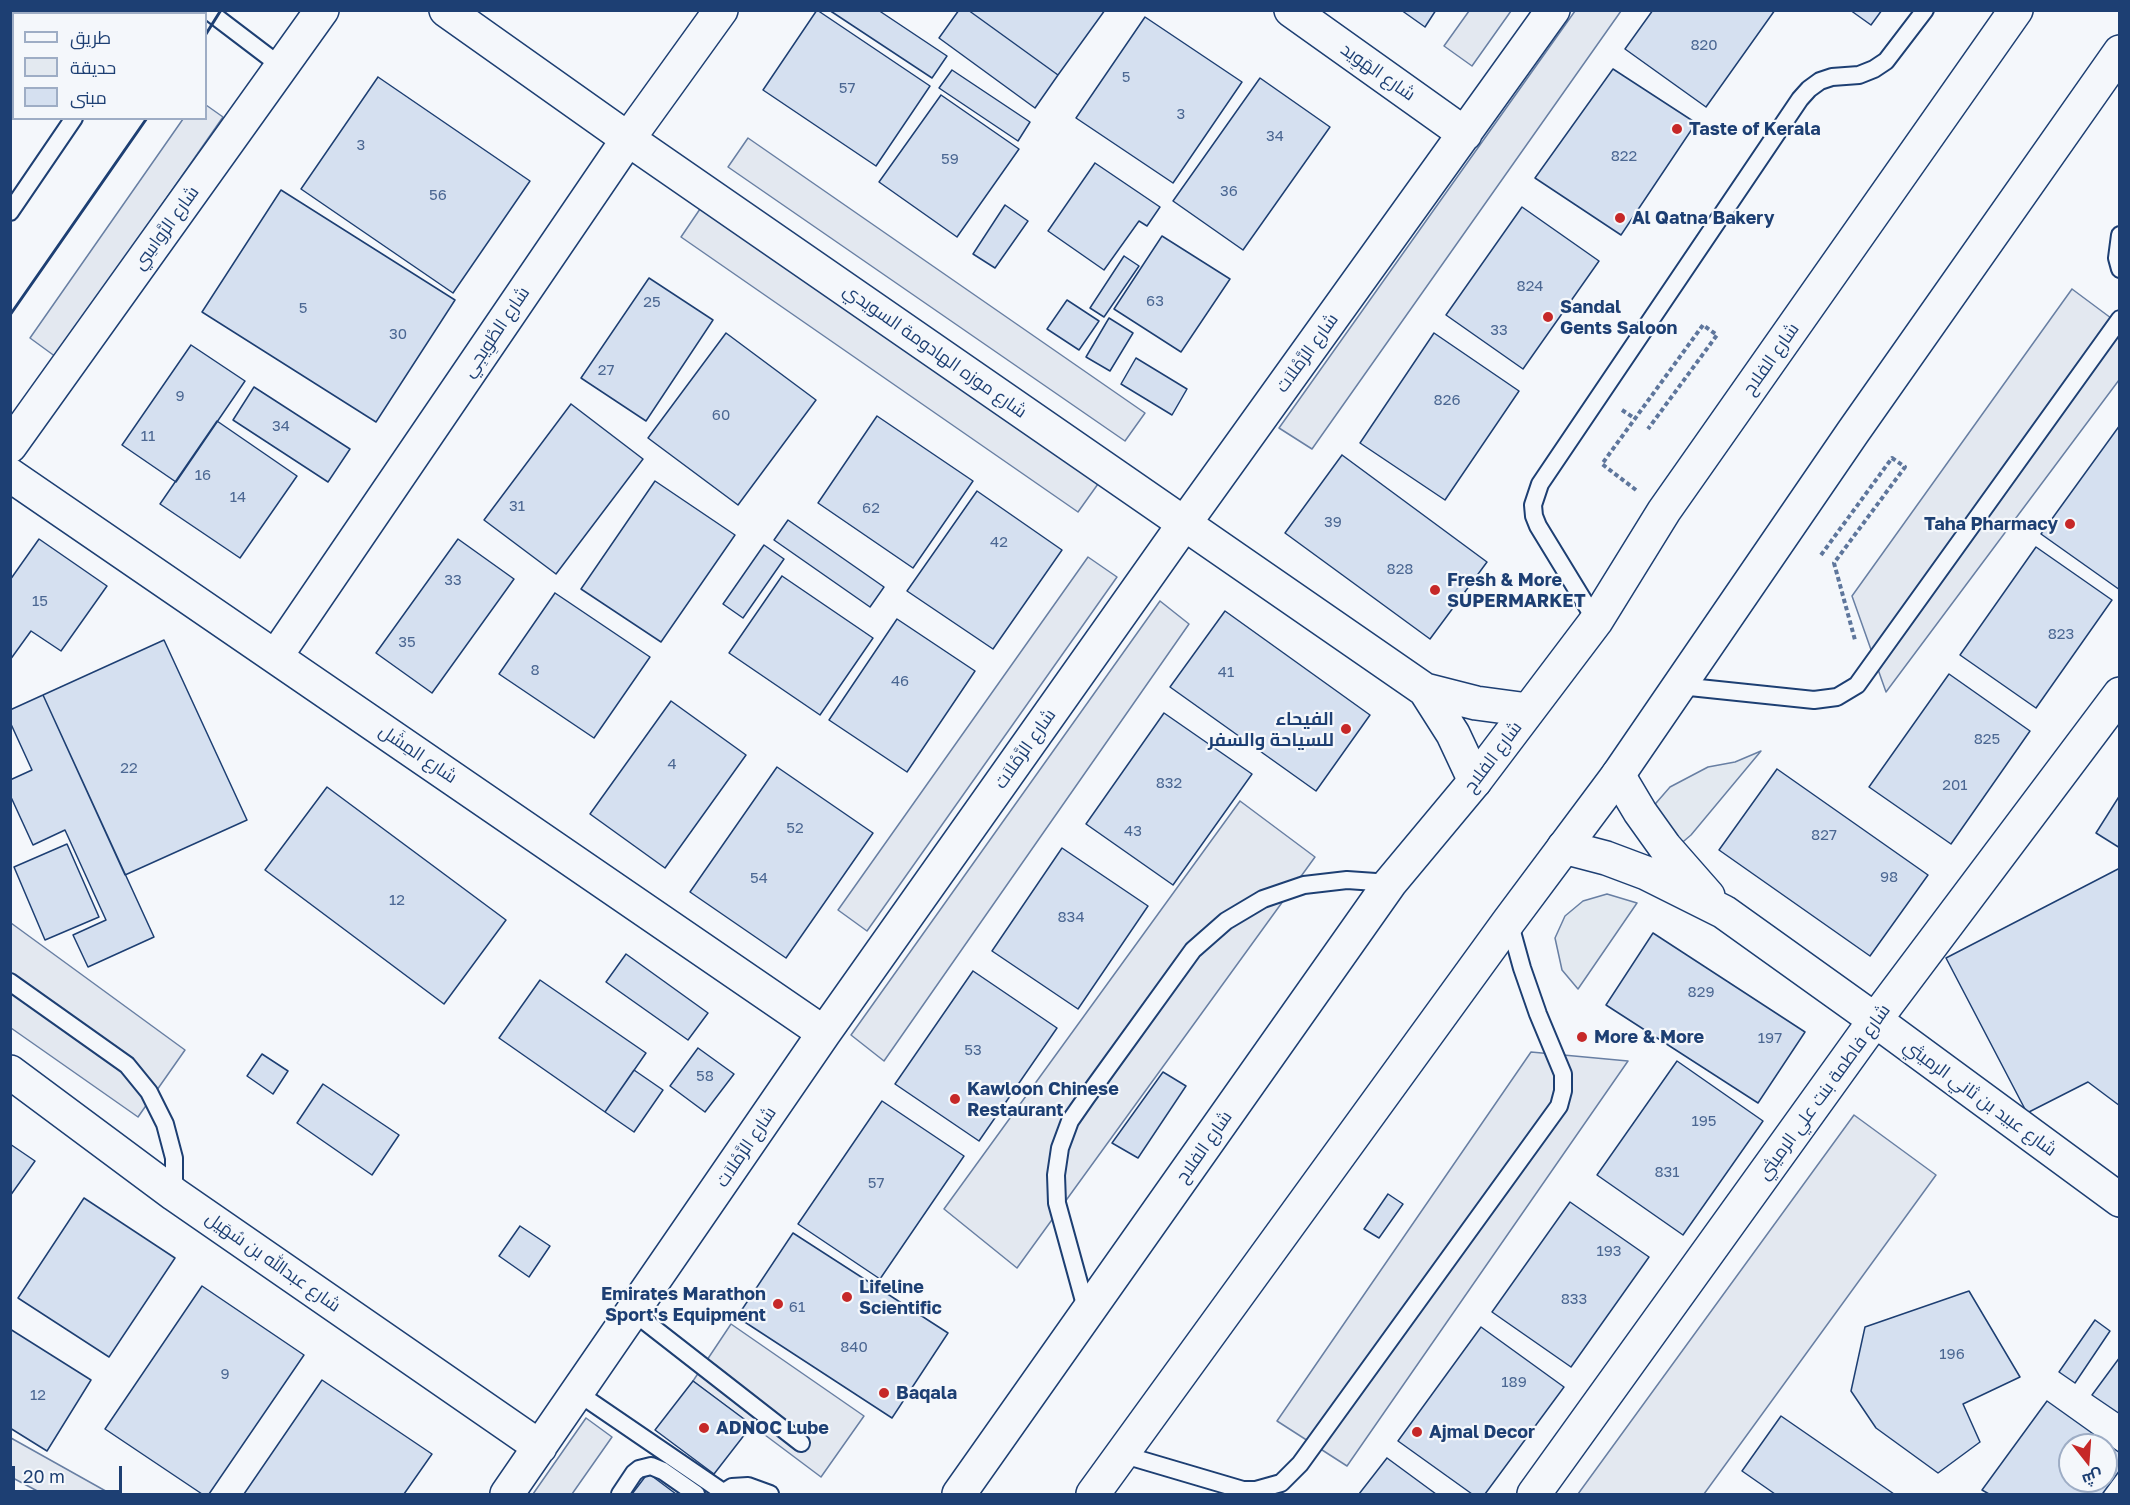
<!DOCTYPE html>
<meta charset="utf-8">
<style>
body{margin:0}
#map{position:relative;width:2130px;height:1505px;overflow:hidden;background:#f4f7fb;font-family:"Golos Text",Cairo,sans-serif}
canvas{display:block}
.frame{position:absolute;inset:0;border:12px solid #1d3f73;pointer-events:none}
.legend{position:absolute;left:12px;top:12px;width:195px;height:108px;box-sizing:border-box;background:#f4f7fb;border:2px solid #9eadc5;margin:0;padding:8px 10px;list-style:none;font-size:18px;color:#1d3f73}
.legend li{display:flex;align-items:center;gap:12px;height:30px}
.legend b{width:30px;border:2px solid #9eadc5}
.north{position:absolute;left:2058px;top:1433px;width:60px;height:60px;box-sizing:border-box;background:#f4f7fb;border:2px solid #9eadc5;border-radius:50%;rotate:163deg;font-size:16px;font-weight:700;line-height:24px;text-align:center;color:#1d3f73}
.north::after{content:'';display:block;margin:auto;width:21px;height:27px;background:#c62828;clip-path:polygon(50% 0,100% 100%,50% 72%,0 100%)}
.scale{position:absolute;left:12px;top:1466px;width:110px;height:27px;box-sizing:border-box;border:3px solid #1d3f73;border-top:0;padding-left:8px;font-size:18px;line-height:21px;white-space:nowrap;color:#1d3f73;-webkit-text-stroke:4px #f4f7fb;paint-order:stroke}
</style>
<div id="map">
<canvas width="2130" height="1505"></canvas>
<div class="frame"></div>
<ul class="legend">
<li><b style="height:8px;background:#f4f7fb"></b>طريق</li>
<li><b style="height:16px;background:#e3e9f0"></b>حديقة</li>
<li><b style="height:16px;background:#d5e0f0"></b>مبنى</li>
</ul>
<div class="north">ش</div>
<div class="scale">20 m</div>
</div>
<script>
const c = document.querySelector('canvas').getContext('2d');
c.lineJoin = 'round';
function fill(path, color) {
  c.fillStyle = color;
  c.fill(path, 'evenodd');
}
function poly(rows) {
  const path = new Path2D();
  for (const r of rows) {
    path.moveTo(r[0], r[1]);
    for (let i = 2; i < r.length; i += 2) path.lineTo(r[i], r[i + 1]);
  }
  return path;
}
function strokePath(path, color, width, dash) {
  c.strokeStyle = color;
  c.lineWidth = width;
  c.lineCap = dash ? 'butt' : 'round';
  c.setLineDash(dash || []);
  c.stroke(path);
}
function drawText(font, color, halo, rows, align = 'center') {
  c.font = font + ' "Golos Text",Cairo,sans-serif';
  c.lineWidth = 4.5;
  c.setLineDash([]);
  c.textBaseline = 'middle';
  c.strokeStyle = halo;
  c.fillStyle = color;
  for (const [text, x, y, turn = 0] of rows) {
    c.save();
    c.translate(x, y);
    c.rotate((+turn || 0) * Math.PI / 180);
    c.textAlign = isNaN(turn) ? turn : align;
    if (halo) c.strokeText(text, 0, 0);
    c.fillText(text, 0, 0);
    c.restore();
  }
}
const green = poly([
 [1761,751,1691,835,1671,852,1643,818,1670,787,1708,767,1735,762,1761,751],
 [1607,894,1637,903,1578,989,1562,970,1555,938,1565,916,1583,901,1607,894]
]);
fill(green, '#e3e9f0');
strokePath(green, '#687fa3', 1.5);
const parking = poly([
 [1469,11,1511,11,1472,66,1444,46,1469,11],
 [1575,11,1621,11,1312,449,1279,428,1575,11],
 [206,105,223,117,56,357,30,338,183,119,206,118,206,105],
 [748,138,1145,413,1125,441,728,167,748,138],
 [700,209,1098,484,1078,512,681,237,700,209],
 [2072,289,2119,324,2119,380,1886,692,1852,596,2072,289],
 [1088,557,1117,577,867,931,838,910,1088,557],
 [1160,601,1189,624,884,1061,851,1035,1160,601],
 [1240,801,1315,857,1017,1268,944,1209,1240,801],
 [11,923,185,1050,138,1117,11,1028,11,923],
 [1531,1052,1628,1061,1347,1466,1277,1421,1531,1052],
 [1854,1115,1936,1175,1704,1494,1578,1494,1854,1115],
 [731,1324,864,1416,821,1477,693,1381,731,1324],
 [586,1418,612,1437,572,1494,533,1494,586,1418],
 [10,1438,11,1438,111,1494,43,1494,11,1477,10,1438]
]);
fill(parking, '#e3e8f0');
strokePath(parking, '#687fa3', 1.5);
const building = poly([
 [817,10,930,86,876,166,763,90,817,10],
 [829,10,878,10,947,56,932,78,829,10],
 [959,10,968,10,1058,75,1035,108,939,38,959,10],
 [968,10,1105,10,1058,75,968,10],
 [1401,10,1436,10,1425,27,1401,10],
 [1653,10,1775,10,1706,107,1625,49,1653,10],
 [1850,10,1882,10,1871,25,1850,10],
 [1145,17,1242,82,1173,183,1076,118,1145,17],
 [1613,69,1696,123,1621,235,1535,178,1613,69],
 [952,70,1030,122,1018,141,939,88,952,70],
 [378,77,530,181,453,293,301,189,378,77],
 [1260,78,1330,127,1243,250,1173,201,1260,78],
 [941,95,1019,149,957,237,879,182,941,95],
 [1095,163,1160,207,1147,226,1139,221,1104,270,1048,231,1095,163],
 [281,190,455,300,376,422,202,312,281,190],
 [1005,205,1028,221,995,268,973,254,1005,205],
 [1522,207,1599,261,1523,369,1446,315,1522,207],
 [1162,236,1230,279,1181,352,1114,309,1162,236],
 [1124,256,1139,266,1104,317,1090,308,1124,256],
 [649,278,713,320,646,421,581,378,649,278],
 [1067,300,1099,321,1079,350,1047,329,1067,300],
 [1109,318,1133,333,1110,371,1086,357,1109,318],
 [726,333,816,400,738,505,648,438,726,333],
 [1434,333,1519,391,1445,500,1360,443,1434,333],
 [191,345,245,381,176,482,122,445,191,345],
 [1136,358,1187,389,1172,415,1121,384,1136,358],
 [254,387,350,449,328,482,233,420,254,387],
 [571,404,643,459,556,574,484,520,571,404],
 [877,416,973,481,913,568,818,503,877,416],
 [217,421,297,476,240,558,160,504,217,421],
 [2120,425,2120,590,2041,534,2120,425],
 [1342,455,1487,562,1430,639,1285,533,1342,455],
 [655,481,735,535,661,642,581,589,655,481],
 [977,491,1062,550,993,649,907,591,977,491],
 [788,520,884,587,870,607,774,540,788,520],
 [39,539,107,586,61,651,31,631,10,660,10,580,39,539],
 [458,539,514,579,432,693,376,653,458,539],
 [764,545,784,559,743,618,723,604,764,545],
 [2036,547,2112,600,2036,708,1960,655,2036,547],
 [782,576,873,638,820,715,729,653,782,576],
 [555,593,650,657,594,738,499,674,555,593],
 [1225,611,1370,715,1316,791,1170,687,1225,611],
 [897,619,975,671,907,772,829,720,897,619],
 [164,640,247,820,125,875,43,695,164,640],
 [1949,674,2030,731,1951,844,1869,787,1949,674],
 [43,695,154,937,88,967,73,935,106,920,65,830,33,845,10,795,10,780,32,770,10,722,10,710,43,695],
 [671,701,746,755,665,868,590,814,671,701],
 [1164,713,1252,774,1173,885,1086,824,1164,713],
 [777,767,873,833,786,958,690,892,777,767],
 [1777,769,1928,875,1870,956,1719,850,1777,769],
 [327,787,506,920,444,1004,265,870,327,787],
 [2120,795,2120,848,2096,833,2120,795],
 [67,844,99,917,45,940,14,867,67,844],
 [1062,848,1148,906,1078,1009,992,951,1062,848],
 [2120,868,2120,1106,2088,1082,2027,1113,1946,958,2120,868],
 [1653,933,1805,1032,1758,1103,1606,1005,1653,933],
 [626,954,708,1013,688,1040,606,982,626,954],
 [973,971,1057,1028,979,1141,895,1084,973,971],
 [540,980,646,1053,605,1112,499,1038,540,980],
 [698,1048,734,1074,705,1112,670,1086,698,1048],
 [262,1054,288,1071,273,1094,247,1076,262,1054],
 [1677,1061,1763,1121,1683,1235,1597,1175,1677,1061],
 [634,1070,663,1090,634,1132,605,1112,634,1070],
 [1163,1072,1186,1086,1138,1158,1112,1143,1163,1072],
 [323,1084,399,1135,372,1175,297,1123,323,1084],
 [882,1101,964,1156,880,1279,798,1224,882,1101],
 [10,1144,35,1161,10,1196,10,1144],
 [1388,1194,1403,1204,1379,1238,1364,1229,1388,1194],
 [84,1198,175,1258,109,1357,18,1298,84,1198],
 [1570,1202,1649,1257,1571,1367,1492,1312,1570,1202],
 [520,1226,550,1246,529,1277,499,1256,520,1226],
 [793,1233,948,1333,892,1418,737,1317,793,1233],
 [202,1286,304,1355,209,1494,202,1494,105,1429,202,1286],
 [1969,1291,2020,1377,1963,1404,1980,1442,1938,1473,1876,1428,1851,1391,1865,1327,1969,1291],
 [2095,1320,2110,1331,2075,1383,2059,1372,2095,1320],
 [1481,1327,1564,1387,1485,1494,1472,1494,1398,1441,1481,1327],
 [10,1329,91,1380,47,1451,10,1428,10,1329],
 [2120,1357,2120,1414,2092,1395,2120,1357],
 [322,1380,432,1454,404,1494,244,1494,322,1380],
 [693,1381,752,1425,714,1474,655,1430,693,1381],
 [2047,1401,2120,1453,2120,1470,2103,1493,2105,1494,1989,1494,1982,1490,2047,1401],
 [2070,1445,2106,1445,2106,1481,2070,1481,2070,1445],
 [1781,1416,1894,1494,1775,1494,1742,1471,1781,1416],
 [1387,1458,1436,1494,1359,1494,1387,1458],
 [648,1473,676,1494,632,1494,648,1473]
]);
fill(building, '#d5e0f0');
strokePath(building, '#1d3f73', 1.5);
const lane = poly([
 [207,10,282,67],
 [145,14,147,10],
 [10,212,74,118],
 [2120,235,2117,258,2120,269],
 [1596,621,1538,526,1534,516,1533,505,1540,484,1800,99,1809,89,1820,81,1832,77,1859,75,1874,69,1886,61,1925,10],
 [1680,686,1814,700,1837,697,1857,685,2120,319],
 [10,982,127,1065,149,1092,165,1124,174,1158,174,1194],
 [633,1312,801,1443],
 [1087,1312,1057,1203,1056,1175,1060,1148,1070,1121,1086,1098,1193,950,1226,921,1263,899,1304,885,1347,880,1390,883],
 [578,1393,723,1492],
 [1121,1454,1243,1490,1256,1490,1281,1483,1300,1464,1559,1106,1563,1091,1563,1074,1538,1014,1522,968,1509,921],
 [620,1494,634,1473,639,1469,651,1466,663,1471,696,1494],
 [721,1494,732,1487,748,1486,770,1494]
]);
const street = poly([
 [446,10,628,139,1425,690,1476,703,1528,710],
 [1291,10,1465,134],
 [10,446,322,10],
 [10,475,824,1033],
 [276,656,628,139,721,10],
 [1425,690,1453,734,1475,781],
 [1618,775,1640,812,1665,847,1708,896],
 [1564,847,1606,858,1646,873,1724,912,1875,1020,2120,1200],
 [10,1072,174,1194,540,1447],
 [507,1494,824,1033,1184,524,1553,10],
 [1534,1494,1875,1020,2120,694]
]);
const secondary = poly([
 [959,1494,1390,883,1475,781,1596,621,1664,511,2016,10],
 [1093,1494,1509,921,1618,775,1853,432,2120,52]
]);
strokePath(lane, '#1d3f73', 20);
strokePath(street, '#1d3f73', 36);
strokePath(secondary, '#1d3f73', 36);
strokePath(poly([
 [1622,410,1634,418],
 [1636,490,1602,464,1703,325,1717,335,1648,429],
 [1821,555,1892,458,1905,467,1834,563,1855,640]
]), '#5e769c', 4, [4.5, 3]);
strokePath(lane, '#f4f7fb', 16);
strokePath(street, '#f4f7fb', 33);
strokePath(secondary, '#f4f7fb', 33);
strokePath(poly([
 [206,34,221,10],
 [10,315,147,118]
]), '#1d3f73', 3);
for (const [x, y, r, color] of [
 [1677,129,6,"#c62828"],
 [1620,218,6,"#c62828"],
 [1548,317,6,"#c62828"],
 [2070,524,6,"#c62828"],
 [1435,590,6,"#c62828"],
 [1346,729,6,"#c62828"],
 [1582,1037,6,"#c62828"],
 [955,1099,6,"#c62828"],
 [847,1297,6,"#c62828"],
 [778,1304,6,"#c62828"],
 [884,1393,6,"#c62828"],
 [704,1428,6,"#c62828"],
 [1417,1432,6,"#c62828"]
]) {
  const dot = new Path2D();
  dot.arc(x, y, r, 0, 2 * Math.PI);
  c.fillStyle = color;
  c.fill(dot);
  strokePath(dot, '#f4f7fb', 2);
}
drawText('15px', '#4b6792', null, [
 ["820",1704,45],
 ["5",1126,77],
 ["57",847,88],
 ["3",1181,114],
 ["34",1275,136],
 ["3",361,145],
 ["822",1624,156],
 ["59",950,159],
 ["36",1229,191],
 ["56",438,195],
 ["824",1530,286],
 ["63",1155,301],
 ["25",652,302],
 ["5",303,308],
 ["33",1499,330],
 ["30",398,334],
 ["27",606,370],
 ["9",180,396],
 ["826",1447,400],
 ["60",721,415],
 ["34",281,426],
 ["11",148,436],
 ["16",203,475],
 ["14",238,497],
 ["31",517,506],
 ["62",871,508],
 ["39",1333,522],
 ["42",999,542],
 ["828",1400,569],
 ["33",453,580],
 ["15",40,601],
 ["823",2061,634],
 ["35",407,642],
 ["8",535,670],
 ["41",1226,672],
 ["46",900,681],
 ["825",1987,739],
 ["4",672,764],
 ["22",129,768],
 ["832",1169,783],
 ["201",1955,785],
 ["52",795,828],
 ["43",1133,831],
 ["827",1824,835],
 ["98",1889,877],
 ["54",759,878],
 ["12",397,900],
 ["834",1071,917],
 ["829",1701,992],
 ["197",1770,1038],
 ["53",973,1050],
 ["58",705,1076],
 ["195",1704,1121],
 ["831",1667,1172],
 ["57",876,1183],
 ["193",1609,1251],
 ["833",1574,1299],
 ["61",797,1307],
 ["840",854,1347],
 ["196",1952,1354],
 ["9",225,1374],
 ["189",1514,1382],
 ["12",38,1395]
]);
drawText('18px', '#1d3f73', '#f4f7fb', [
 ["شارع الهَوِيد",1378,72,35],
 ["شارع الرَّواسِي",166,228,-54],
 ["شارع الطْوِيجِي",496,332,-56],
 ["شارع موزه الهادومة السويدي",935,351,35],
 ["شارع الرَّمْلاَت",1307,353,-54],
 ["شارع الفلاح",1771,359,-55],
 ["شارع الرَّمْلاَت",1025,749,-55],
 ["شارع المِشَل",418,754,34],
 ["شارع الفلاح",1493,757,-53],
 ["شارع فاطمة بنت علي الرميثي",1824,1092,-54],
 ["شارع عبيد بن ثاني الرميثي",1980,1098,36],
 ["شارع الرَّمْلاَت",746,1147,-56],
 ["شارع الفلاح",1204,1147,-55],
 ["شارع عبدالله بن سُهَيل",273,1262,35]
]);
drawText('bold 18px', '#1d3f73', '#f4f7fb', [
 ["Taste of Kerala",1689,129],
 ["Al Qatna Bakery",1632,218],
 ["Sandal",1560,307],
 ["Gents Saloon",1560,328],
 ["Taha Pharmacy",2058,524,"right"],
 ["Fresh & More",1447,580],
 ["SUPERMARKET",1447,601],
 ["الفيحاء",1334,719,"right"],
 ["للسياحة والسفر",1334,740,"right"],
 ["More & More",1594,1037],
 ["Kawloon Chinese",967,1089],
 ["Restaurant",967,1110],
 ["Lifeline",859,1287],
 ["Scientific",859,1308],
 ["Emirates Marathon",766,1294,"right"],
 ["Sport's Equipment",766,1315,"right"],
 ["Baqala",896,1393],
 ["ADNOC Lube",716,1428],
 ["Ajmal Decor",1429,1432]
], 'left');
</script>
